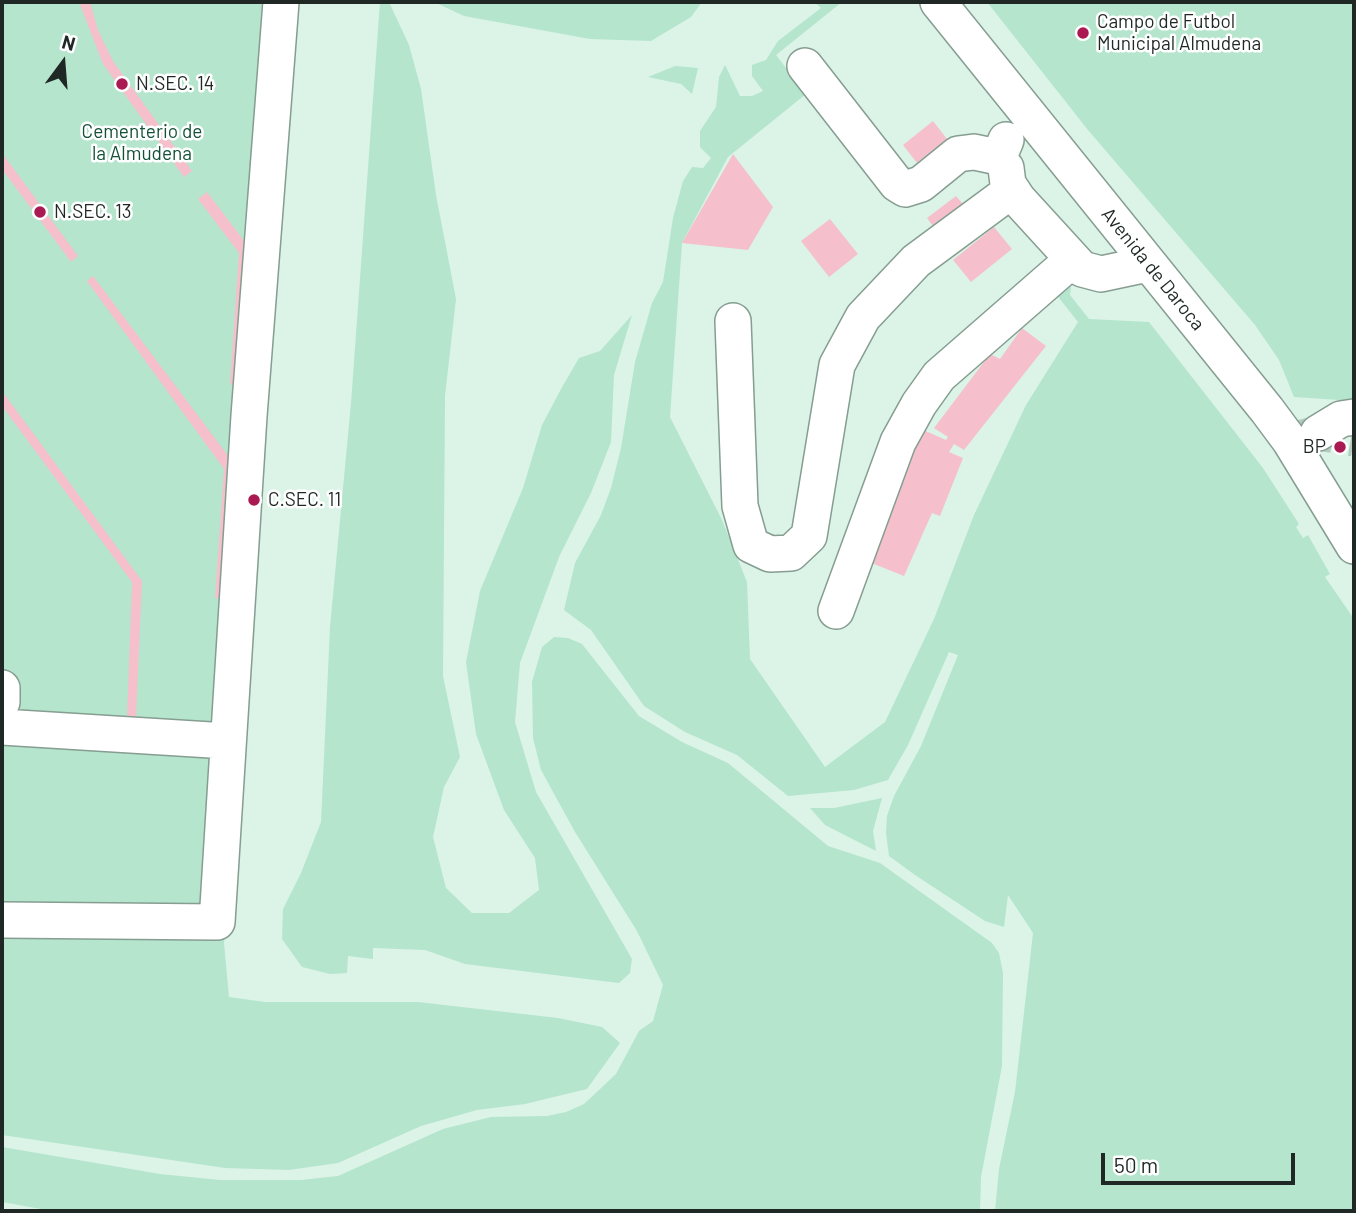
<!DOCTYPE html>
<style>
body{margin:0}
#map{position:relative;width:1356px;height:1213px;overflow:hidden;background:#dbf4e7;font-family:Barlow,sans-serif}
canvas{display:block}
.frame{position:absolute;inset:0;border:4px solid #1f2824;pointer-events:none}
.north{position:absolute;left:28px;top:28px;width:70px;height:70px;-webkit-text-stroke:5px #fff;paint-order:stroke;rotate:16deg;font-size:19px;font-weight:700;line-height:28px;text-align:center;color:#1f2824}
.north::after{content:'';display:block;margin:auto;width:24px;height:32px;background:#1f2824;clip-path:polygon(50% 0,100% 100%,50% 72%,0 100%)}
.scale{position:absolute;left:1101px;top:1153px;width:194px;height:32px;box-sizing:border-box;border:4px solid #1f2824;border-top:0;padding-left:9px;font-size:21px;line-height:24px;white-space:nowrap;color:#1f2824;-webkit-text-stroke:5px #fff;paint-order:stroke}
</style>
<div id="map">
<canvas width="1356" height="1213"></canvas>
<div class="frame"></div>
<div class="north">N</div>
<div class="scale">50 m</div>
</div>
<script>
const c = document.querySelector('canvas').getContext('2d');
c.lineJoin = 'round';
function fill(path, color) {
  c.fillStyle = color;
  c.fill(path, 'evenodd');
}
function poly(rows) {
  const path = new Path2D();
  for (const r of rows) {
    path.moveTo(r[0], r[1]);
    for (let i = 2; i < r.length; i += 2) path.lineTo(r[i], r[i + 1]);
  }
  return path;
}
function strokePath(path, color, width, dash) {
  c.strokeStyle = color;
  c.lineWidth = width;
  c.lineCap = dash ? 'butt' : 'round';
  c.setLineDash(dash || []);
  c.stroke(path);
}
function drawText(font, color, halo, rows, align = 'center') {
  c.font = font + ' Barlow,sans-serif';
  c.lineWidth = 5;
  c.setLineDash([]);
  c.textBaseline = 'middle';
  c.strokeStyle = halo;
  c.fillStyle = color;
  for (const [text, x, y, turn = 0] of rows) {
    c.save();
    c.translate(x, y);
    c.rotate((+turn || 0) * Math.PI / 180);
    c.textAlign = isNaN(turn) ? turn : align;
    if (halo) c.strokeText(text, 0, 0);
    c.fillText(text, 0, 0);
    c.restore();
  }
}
fill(poly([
 [2,2,294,2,224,943,229,997,265,1002,418,1002,558,1018,602,1027,620,1043,587,1089,525,1104,477,1110,421,1126,338,1163,289,1170,225,1168,2,1135],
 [380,2,389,2,409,45,421,89,436,195,456,299,445,396,443,676,460,757,444,787,433,837,446,888,472,913,509,913,539,890,535,858,504,810,476,734,466,662,480,591,523,488,542,425,561,389,579,358,600,351,632,315,614,375,611,442,591,493,559,557,520,663,515,722,536,792,632,959,630,973,619,983,465,964,425,950,373,948,373,959,348,956,347,973,330,974,302,967,282,939,283,909,301,873,321,822,330,627,351,403],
 [434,2,702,2,691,17,651,41,590,39,464,16],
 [814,2,842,2,776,55,806,94,728,157,682,243,670,417,722,520,747,582,750,659,825,767,885,722,934,619,974,515,1026,405,1078,322,1055,293,1067,283,1071,288,1070,295,1089,319,1149,322,1263,468,1299,524,1296,527,1303,538,1308,535,1330,574,1325,577,1354,619,1354,1211,995,1211,999,1169,1015,1092,1033,933,1008,895,1004,927,985,921,915,875,889,856,886,833,887,816,894,796,921,746,958,655,949,652,908,745,888,780,854,790,788,796,737,755,685,732,644,706,591,630,564,610,575,563,601,515,611,488,621,448,635,362,652,303,663,282,673,218,683,181,692,167,703,168,711,158,700,147,700,131,716,107,719,77,725,65,740,96,752,96,763,91,752,76,752,65,766,60,778,41,821,8],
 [987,2,1354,2,1354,401,1294,397,1279,360,1255,325,1088,130],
 [675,66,698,68,692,94,681,84,648,77],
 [554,637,568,638,582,644,639,716,682,742,728,763,828,846,880,863,992,943,999,953,1003,973,1002,1066,981,1177,980,1211,52,1211,2,1202,2,1147,160,1174,220,1180,301,1180,338,1176,443,1129,491,1117,547,1116,566,1112,584,1104,616,1074,639,1031,653,1021,663,985,637,931,575,832,541,770,533,738,532,682,542,647],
 [882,798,873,831,876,851,825,825,810,808,834,808]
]), '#b5e5cd');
fill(poly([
 [79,2,90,2,98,30,113,61,192,171,184,177,103,64],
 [933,121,947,139,917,163,903,145],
 [2,153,78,256,71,262,2,169],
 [733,154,773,207,748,250,682,243],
 [207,192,251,250,241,385,230,384,239,253,198,199],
 [956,196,968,210,938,233,927,218],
 [830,219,858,254,829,277,801,241],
 [994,227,1012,249,971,282,953,260],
 [93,276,235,465,225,598,215,598,224,469,87,281],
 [1022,328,1046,346,964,450,954,444,949,452,963,458,940,516,932,513,904,576,864,560,921,429,946,440,948,437,934,428,990,354,1000,359],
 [2,391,142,581,136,719,127,718,132,582,2,406]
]), '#f5c0cb');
strokePath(poly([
 [1299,438,1318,433,1354,439]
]), '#b5cbc0', 35, [35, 18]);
const minor = poly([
 [938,2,1267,410,1290,441,1354,546],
 [805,66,897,184,905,189,921,184,958,154,974,152,993,156,1001,152,1006,140],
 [1006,168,1008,184,1018,199,1082,269,1101,274,1148,264],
 [733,321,740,506,751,545,770,554,791,553,809,536,837,365,863,317,916,261,1012,190],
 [1318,433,1341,419,1354,417],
 [836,611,898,442,919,404,939,376,1071,261],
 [2,688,2,702],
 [2,727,227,741],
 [2,920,217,922,249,416,281,2]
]);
strokePath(minor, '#869d91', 38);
strokePath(minor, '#fff', 35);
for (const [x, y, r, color] of [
 [1083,33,7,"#aa1952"],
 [122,84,7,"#aa1952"],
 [40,212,7,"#aa1952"],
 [1340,447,7,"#aa1952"],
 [254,500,7,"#aa1952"]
]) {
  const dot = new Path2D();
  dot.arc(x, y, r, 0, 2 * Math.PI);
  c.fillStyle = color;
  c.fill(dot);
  strokePath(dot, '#fff', 2.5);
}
drawText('19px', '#1f2824', '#fff', [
 ["Campo de Futbol",1097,22],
 ["Municipal Almudena",1097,44],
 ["N.SEC. 14",136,84],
 ["N.SEC. 13",54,212],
 ["BP",1326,447,"right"],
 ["C.SEC. 11",268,500]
], 'left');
drawText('19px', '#145139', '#fff', [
 ["Cementerio de",142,132],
 ["la Almudena",142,154]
]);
drawText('19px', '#1f2824', '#fff', [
 ["Avenida de Daroca",1153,269,51]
]);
</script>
